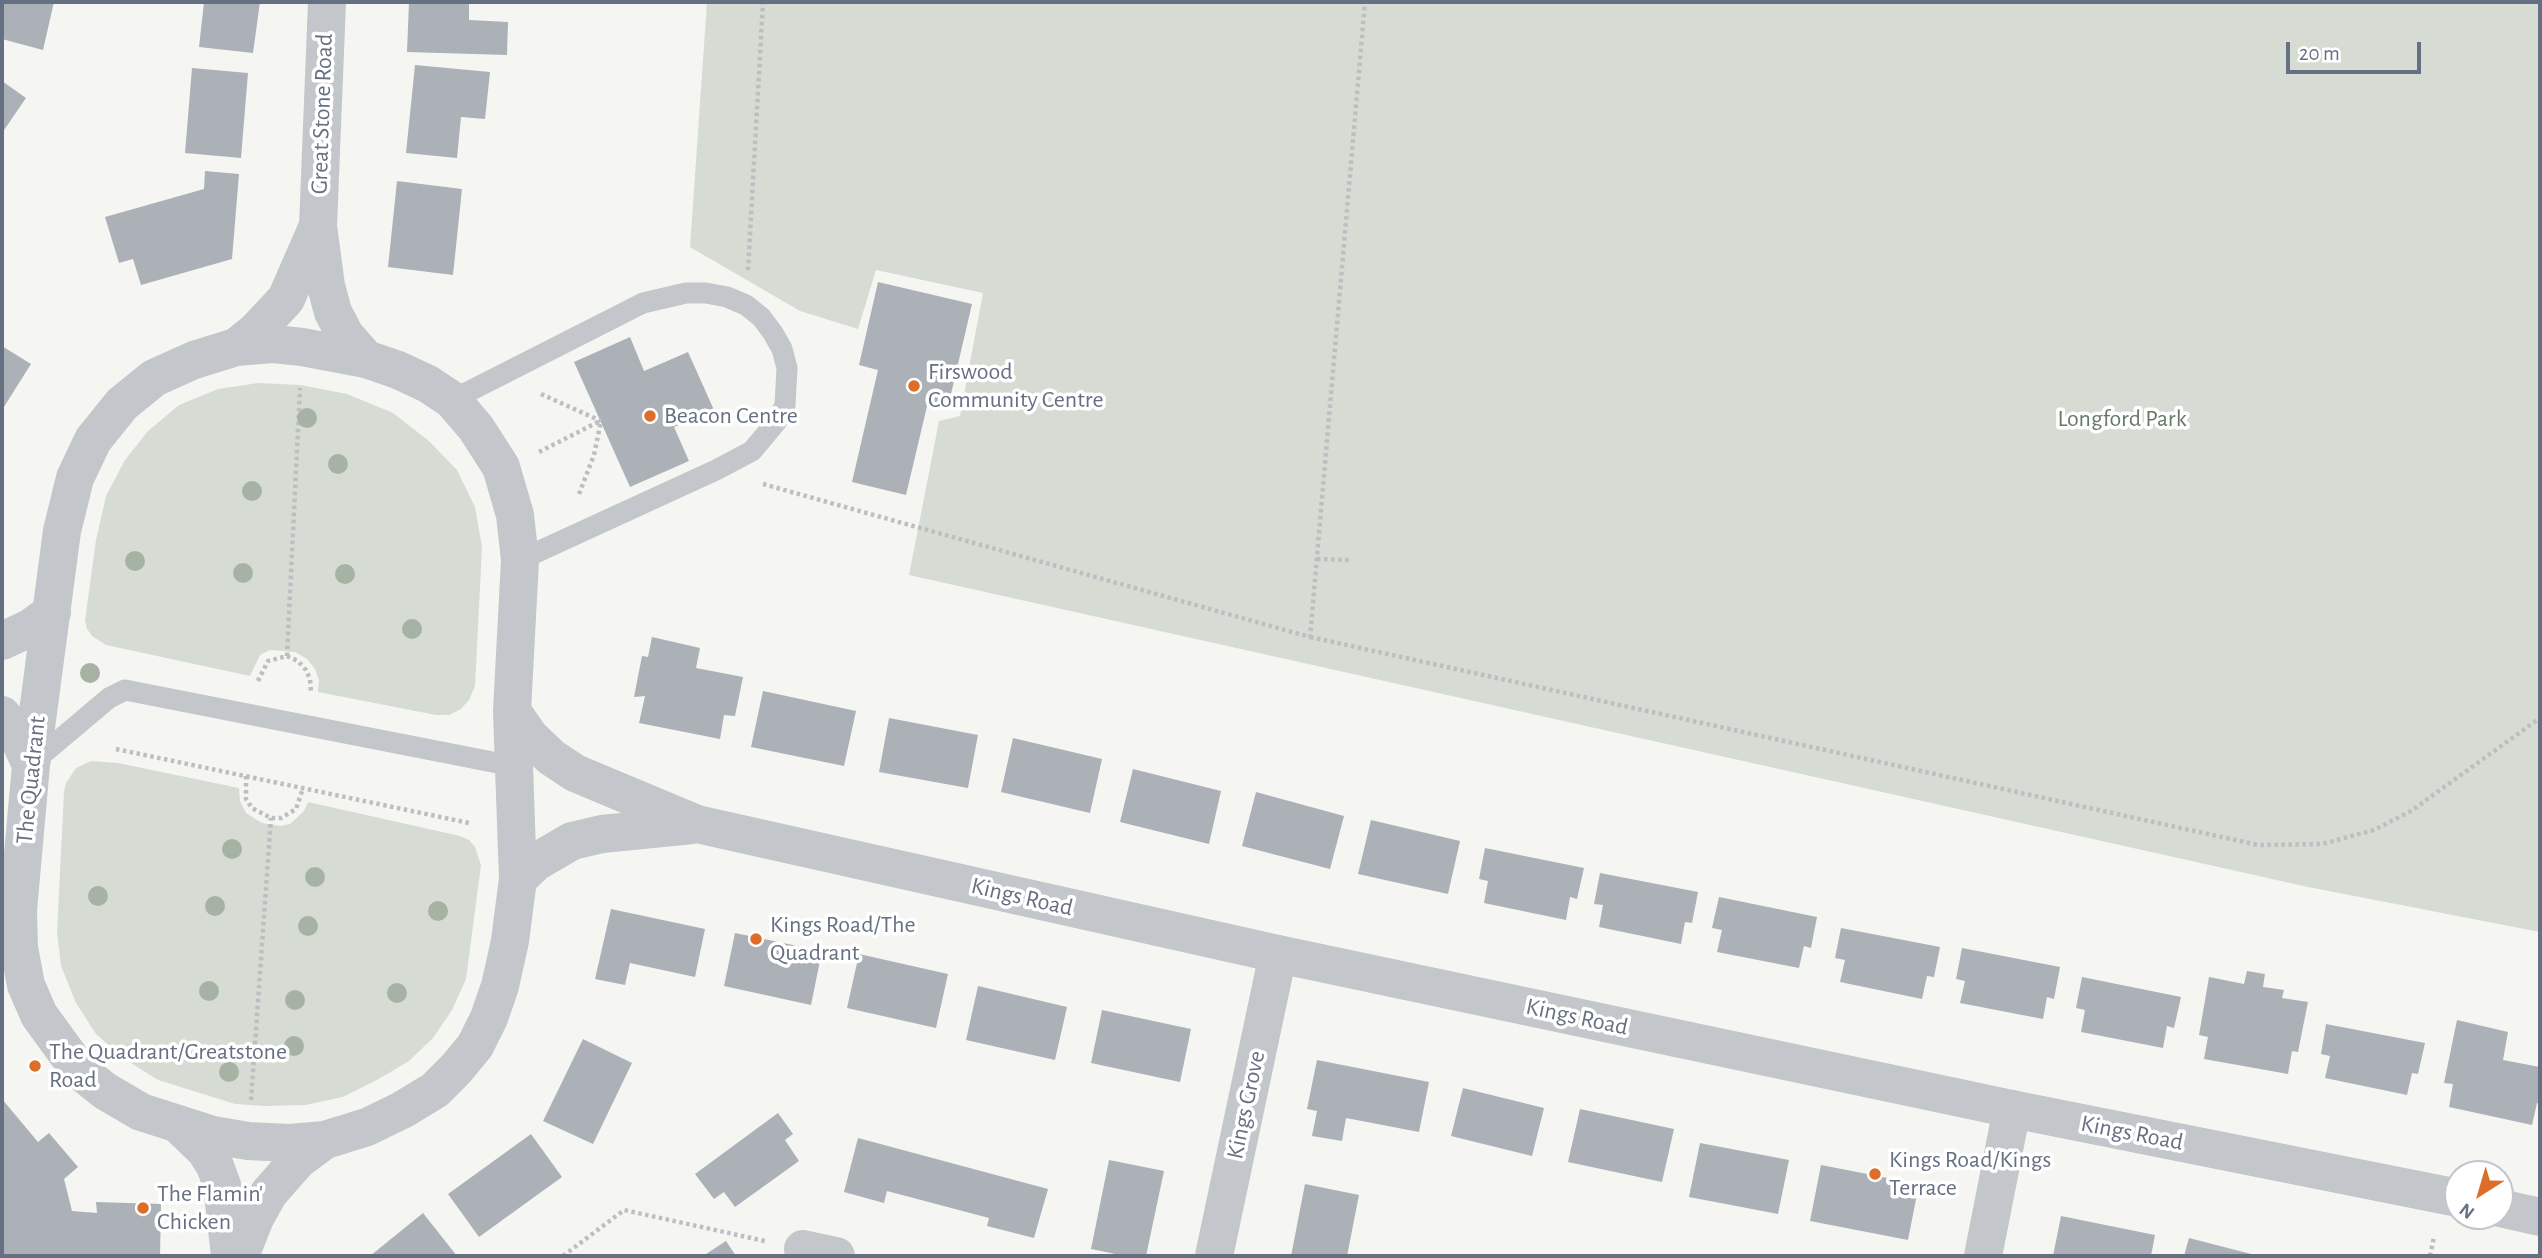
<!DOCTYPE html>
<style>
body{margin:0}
#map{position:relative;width:2542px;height:1258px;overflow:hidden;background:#f5f6f2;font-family:"Alegreya Sans",sans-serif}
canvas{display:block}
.frame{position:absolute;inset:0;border:4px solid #657183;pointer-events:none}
.north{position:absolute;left:2444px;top:1160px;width:70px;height:70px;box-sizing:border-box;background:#fff;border:2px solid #c1c6cd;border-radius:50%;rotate:217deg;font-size:19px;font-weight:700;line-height:28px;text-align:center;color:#657183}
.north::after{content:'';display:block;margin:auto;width:24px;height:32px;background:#de6d29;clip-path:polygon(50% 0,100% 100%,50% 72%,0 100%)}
.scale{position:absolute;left:2286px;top:42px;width:135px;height:32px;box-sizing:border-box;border:4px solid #657183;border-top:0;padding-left:9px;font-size:21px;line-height:24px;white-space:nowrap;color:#657183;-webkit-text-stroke:5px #fff;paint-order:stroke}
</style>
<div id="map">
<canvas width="2542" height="1258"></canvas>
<div class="frame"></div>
<div class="north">N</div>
<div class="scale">20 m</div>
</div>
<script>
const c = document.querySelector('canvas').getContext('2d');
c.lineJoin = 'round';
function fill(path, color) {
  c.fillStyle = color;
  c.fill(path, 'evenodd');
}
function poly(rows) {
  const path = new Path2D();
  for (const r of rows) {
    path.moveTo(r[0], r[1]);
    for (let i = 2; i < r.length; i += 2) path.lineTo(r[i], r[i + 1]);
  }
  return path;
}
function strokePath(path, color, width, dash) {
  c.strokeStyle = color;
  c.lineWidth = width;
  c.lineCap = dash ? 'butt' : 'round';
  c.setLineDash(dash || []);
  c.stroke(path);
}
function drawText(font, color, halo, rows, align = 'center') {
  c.font = font + ' "Alegreya Sans",sans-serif';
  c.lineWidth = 7;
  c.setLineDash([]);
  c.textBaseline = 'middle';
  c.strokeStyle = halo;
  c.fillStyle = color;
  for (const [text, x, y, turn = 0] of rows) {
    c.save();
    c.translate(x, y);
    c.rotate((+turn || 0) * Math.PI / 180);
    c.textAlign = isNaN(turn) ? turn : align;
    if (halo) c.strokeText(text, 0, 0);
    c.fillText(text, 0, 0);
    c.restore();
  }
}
fill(poly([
 [707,2,2540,2,2540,932,2308,887,909,575,939,421,960,416,983,293,876,270,858,329,800,311,690,247],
 [258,383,301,385,347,394,393,413,429,441,457,470,475,507,482,547,475,686,469,700,461,709,449,715,436,715,318,692,319,680,315,669,307,659,295,652,270,650,260,655,250,676,106,645,92,636,87,629,85,620,96,540,106,496,125,460,148,431,179,405,218,389],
 [91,761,118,763,239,788,240,801,246,813,262,823,281,826,290,824,304,811,308,802,460,836,469,840,475,847,481,865,466,979,452,1010,433,1038,409,1061,377,1080,343,1097,305,1105,265,1106,235,1104,158,1080,126,1060,96,1034,76,1003,61,966,57,932,64,792,66,783,76,768]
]), '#d6dcd3');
fill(poly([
 [2,2,54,2,43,50,2,39],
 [204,2,260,2,253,53,199,47],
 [409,2,469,2,469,20,508,22,507,55,407,52],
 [415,65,490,72,485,119,461,117,457,158,406,153],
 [192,68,248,73,241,158,185,153],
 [2,81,26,98,2,133],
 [205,171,239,174,232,259,141,285,133,259,119,263,105,217,204,189],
 [397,181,462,189,453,275,388,267],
 [878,282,972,304,948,407,928,402,906,495,852,482,878,370,859,365],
 [630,337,644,371,688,352,714,410,674,427,689,461,630,487,574,362],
 [2,346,31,364,2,410],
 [652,637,700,648,696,668,743,677,735,716,724,715,720,739,639,723,645,696,634,697,642,656,648,657],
 [763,691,856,711,844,766,751,747],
 [889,718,978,735,968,788,879,772],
 [1013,738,1102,759,1090,813,1001,792],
 [1133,769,1221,791,1209,844,1120,822],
 [1256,792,1344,816,1330,869,1242,846],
 [1371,820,1460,841,1448,894,1358,874],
 [1485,848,1584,868,1577,899,1570,897,1566,920,1484,903,1488,881,1479,879],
 [1600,873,1698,892,1692,923,1685,922,1681,944,1599,927,1603,905,1594,904],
 [1719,897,1817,917,1811,948,1804,946,1799,968,1717,952,1722,930,1712,928],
 [611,909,705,929,695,977,630,963,625,985,595,979],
 [1841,928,1940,947,1934,977,1927,976,1922,999,1840,982,1845,960,1835,958],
 [735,933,822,951,811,1005,724,986],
 [1962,948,2060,967,2054,999,2047,997,2043,1019,1960,1003,1965,981,1956,979],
 [859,954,948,974,936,1028,847,1008],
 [2247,971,2265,974,2263,987,2284,990,2282,998,2308,1002,2298,1052,2292,1051,2288,1074,2204,1059,2208,1037,2199,1035,2209,977,2244,984],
 [2082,977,2181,997,2174,1028,2167,1026,2163,1048,2081,1032,2085,1010,2076,1008],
 [978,986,1067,1007,1055,1060,966,1040],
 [1102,1010,1191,1029,1180,1082,1091,1063],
 [2457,1020,2508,1032,2503,1060,2540,1067,2540,1104,2537,1103,2532,1125,2449,1107,2453,1084,2444,1083],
 [2326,1024,2425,1043,2418,1074,2412,1073,2407,1095,2325,1078,2330,1056,2321,1054],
 [583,1039,632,1063,593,1144,543,1121],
 [1317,1060,1429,1082,1419,1132,1346,1118,1342,1141,1312,1136,1317,1111,1307,1109],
 [1463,1088,1544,1108,1532,1156,1451,1136],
 [2,1099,38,1142,49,1133,78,1167,64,1179,72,1211,97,1213,96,1202,161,1204,160,1256,2,1256],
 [1580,1109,1674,1129,1662,1182,1568,1162],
 [778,1113,793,1134,785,1140,799,1161,735,1207,724,1192,714,1199,695,1174],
 [531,1134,562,1177,479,1237,448,1194],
 [858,1138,1048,1189,1034,1238,987,1226,989,1218,887,1191,884,1203,844,1192],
 [1700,1143,1789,1160,1778,1214,1689,1197],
 [1109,1160,1164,1171,1146,1256,1125,1256,1091,1249],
 [1821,1165,1919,1184,1908,1240,1810,1221],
 [1305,1184,1359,1195,1347,1256,1291,1256],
 [423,1213,457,1256,370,1256],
 [2061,1216,2155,1235,2151,1256,2053,1256],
 [2189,1238,2255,1255,2255,1256,2184,1256],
 [726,1241,736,1256,703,1256]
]), '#acb1b8');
strokePath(poly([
 [748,270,763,2],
 [541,394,601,421],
 [539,452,600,421],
 [763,484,1310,637,1365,2],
 [579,494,594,455,601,421],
 [1317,559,1349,560],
 [1310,637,2258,845,2322,844,2374,830,2411,811,2540,718],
 [287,656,300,388],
 [258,681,268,661,287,656,298,661,306,670,310,679,311,692],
 [116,749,469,823],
 [246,776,246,799,252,808,271,818,281,818,296,809,303,788],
 [251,1100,271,818],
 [563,1256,624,1210,765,1241],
 [2430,1256,2434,1237]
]), '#bdbec1', 4.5, [3.5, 3.5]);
strokePath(poly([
 [452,400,643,303,686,293,706,293,727,297,746,305,761,317,773,333,782,349,787,368,785,405,777,421,752,451,716,470,520,560],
 [32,763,109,698,125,690,513,766]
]), '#c3c6ca', 21);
strokePath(poly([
 [803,1249,836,1256],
 [1214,1256,1278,954],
 [1983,1256,2012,1109]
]), '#c3c6ca', 38);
strokePath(poly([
 [327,2,318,226,326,286,333,312,345,335,366,359],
 [273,344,302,347,366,359,398,370,428,384,452,400,476,428,501,467,515,515,520,560,512,711,518,879,510,941,500,986,489,1018,475,1046,456,1069,435,1090,402,1110,367,1127,325,1140,289,1143,248,1141,213,1135,141,1112,105,1091,79,1070,39,1015,26,985,19,948,18,910,31,765,62,531,75,478,93,440,122,404,154,378,194,360,236,347,273,344],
 [236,347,256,331,286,299,317,228],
 [2,641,30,628,52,612],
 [512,711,530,737,551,757,575,773,697,824,1278,954,2012,1109,2458,1198],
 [2,715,16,732,31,765],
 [518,879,536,862,572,841,602,834,692,825],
 [179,1125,205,1150,215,1166,222,1185,230,1256],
 [2500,1208,2540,1217],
 [240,1256,255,1218,269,1193,298,1160,325,1140]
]), '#c3c6ca', 38);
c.fillStyle = '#a6b2a4';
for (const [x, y] of [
 [307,418],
 [338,464],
 [252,491],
 [135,561],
 [243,573],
 [345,574],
 [412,629],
 [90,673],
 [232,849],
 [315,877],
 [98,896],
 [215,906],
 [438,911],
 [308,926],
 [209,991],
 [397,993],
 [295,1000],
 [294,1046],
 [229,1072]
]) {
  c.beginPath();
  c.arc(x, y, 10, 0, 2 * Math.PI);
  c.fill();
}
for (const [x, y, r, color] of [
 [914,386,7,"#de6d29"],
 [650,416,7,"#de6d29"],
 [756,939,7,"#de6d29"],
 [35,1066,7,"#de6d29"],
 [1875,1174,7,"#de6d29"],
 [143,1208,7,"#de6d29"]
]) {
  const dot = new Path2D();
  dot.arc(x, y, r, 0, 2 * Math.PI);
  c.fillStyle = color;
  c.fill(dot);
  strokePath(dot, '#fff', 2.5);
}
drawText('24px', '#657183', '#fff', [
 ["Great Stone Road",322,114,-88],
 ["The Quadrant",31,780,-84],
 ["Kings Road",1022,897,13],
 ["Kings Road",1577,1017,12],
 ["Kings Grove",1246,1105,-78],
 ["Kings Road",2132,1133,11]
]);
drawText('24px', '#657183', '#fff', [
 ["Firswood",928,372],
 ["Community Centre",928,400],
 ["Beacon Centre",664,416],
 ["Kings Road/The",770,925],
 ["Quadrant",770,953],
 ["The Quadrant/Greatstone",49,1052],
 ["Road",49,1080],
 ["Kings Road/Kings",1889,1160],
 ["Terrace",1889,1188],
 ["The Flamin'",157,1194],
 ["Chicken",157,1222]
], 'left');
drawText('24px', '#657a64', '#fff', [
 ["Longford Park",2122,419]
]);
</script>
